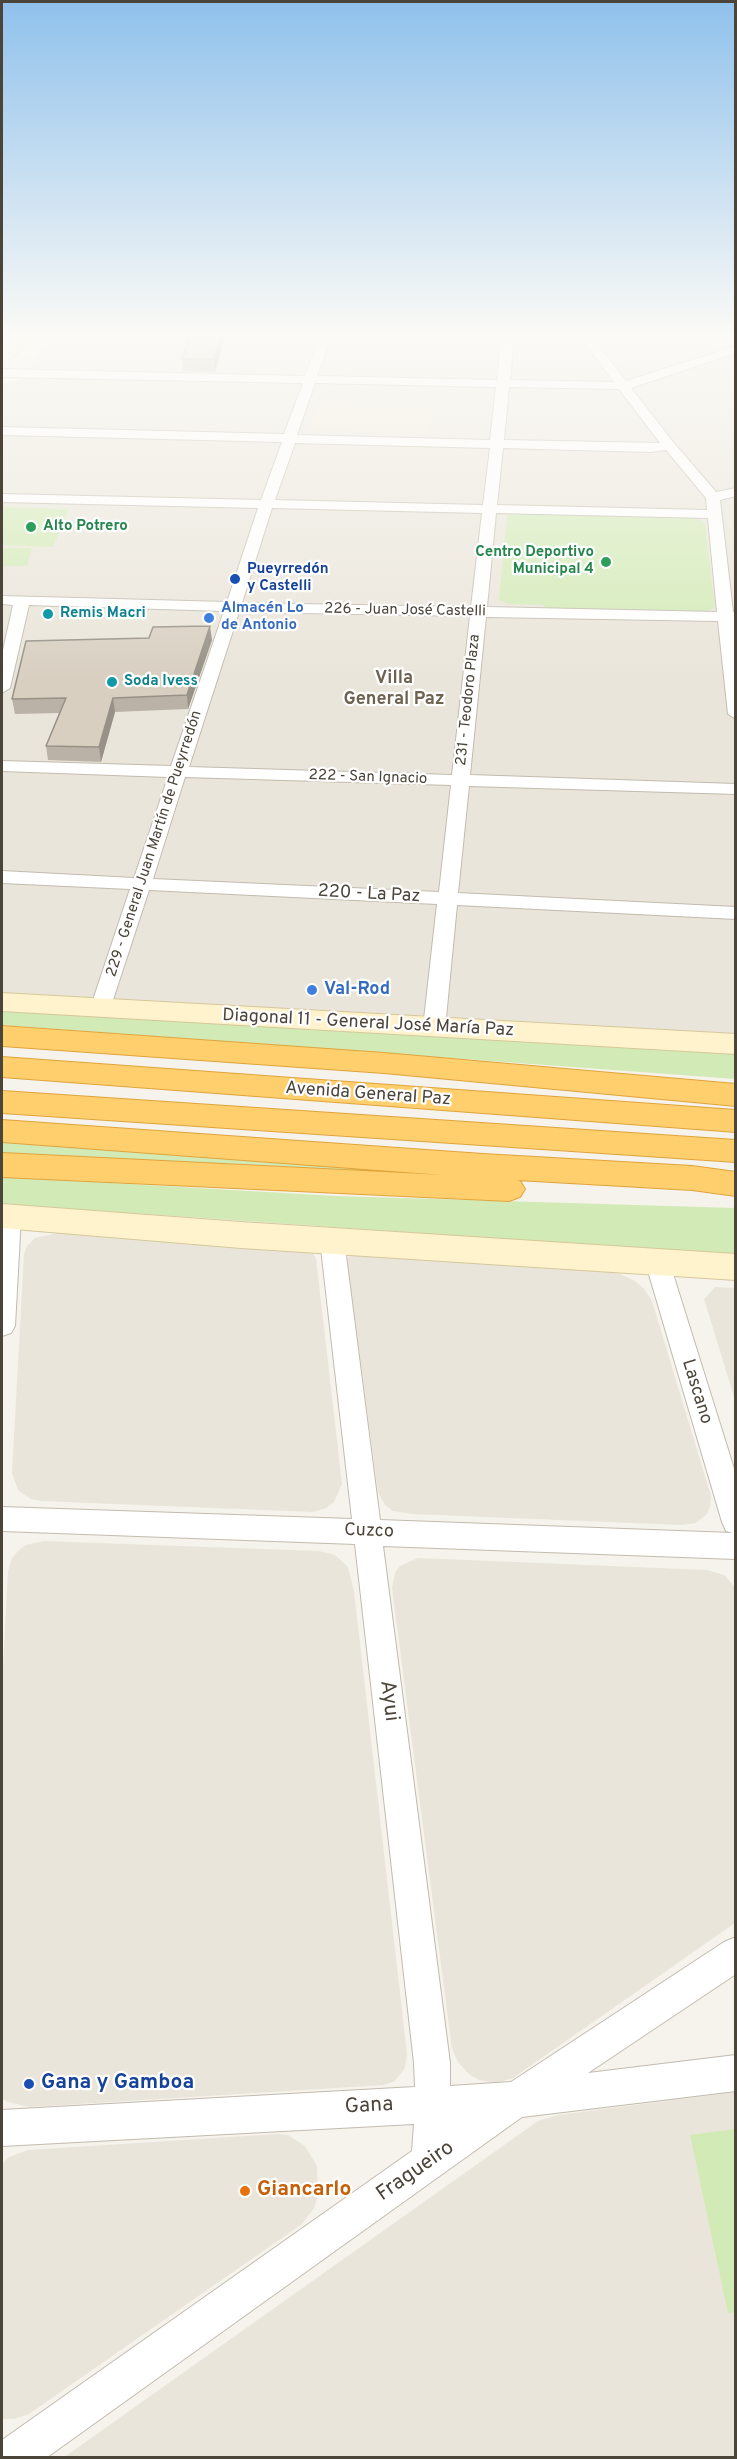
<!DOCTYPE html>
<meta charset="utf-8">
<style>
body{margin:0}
#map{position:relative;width:737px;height:2459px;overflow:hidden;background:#f6f3ec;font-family:Overpass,sans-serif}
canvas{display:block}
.frame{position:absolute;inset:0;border:3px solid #4b4439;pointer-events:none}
</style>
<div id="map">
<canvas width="737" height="2459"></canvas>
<div class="frame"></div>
</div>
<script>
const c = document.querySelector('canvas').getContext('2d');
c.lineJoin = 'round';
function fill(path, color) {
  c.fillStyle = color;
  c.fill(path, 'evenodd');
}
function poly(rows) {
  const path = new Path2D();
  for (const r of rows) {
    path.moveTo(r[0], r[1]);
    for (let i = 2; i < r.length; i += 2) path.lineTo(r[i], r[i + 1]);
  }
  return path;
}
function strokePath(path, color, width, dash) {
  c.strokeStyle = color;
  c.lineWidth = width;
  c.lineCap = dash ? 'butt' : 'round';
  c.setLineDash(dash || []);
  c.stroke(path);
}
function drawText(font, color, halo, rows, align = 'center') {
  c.font = font + ' Overpass,sans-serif';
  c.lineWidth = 4.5;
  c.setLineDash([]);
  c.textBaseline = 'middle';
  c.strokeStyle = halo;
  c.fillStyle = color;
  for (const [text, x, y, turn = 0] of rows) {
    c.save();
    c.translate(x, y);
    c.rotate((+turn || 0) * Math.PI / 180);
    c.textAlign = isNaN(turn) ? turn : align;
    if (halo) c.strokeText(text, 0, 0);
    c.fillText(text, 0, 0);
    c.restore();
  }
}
fill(poly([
 [54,337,723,337,735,347,735,1037,2,995,2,384,23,379,46,339],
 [57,1233,306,1250,312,1252,316,1258,342,1484,334,1502,326,1508,313,1512,41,1501,31,1499,18,1490,12,1473,24,1254,27,1246,35,1238],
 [356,1253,605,1271,618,1273,635,1281,644,1289,652,1301,711,1496,710,1507,707,1514,696,1523,682,1525,412,1514,393,1511,385,1505,378,1492,347,1260,350,1255],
 [715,1287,735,1288,735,1400,704,1299],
 [44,1541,319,1551,335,1555,348,1567,354,1591,407,2054,405,2068,395,2081,384,2085,30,2107,8,2102,2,2098,2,1687,8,1571,12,1558,18,1551,26,1545],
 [418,1558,707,1570,724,1575,735,1587,735,1923,513,2078,496,2083,479,2080,469,2074,458,2062,452,2049,392,1588,395,1573,400,1566],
 [735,2092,735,2457,63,2458,538,2121,558,2115],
 [278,2134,288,2135,305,2146,317,2166,318,2196,314,2208,302,2224,29,2414,14,2419,2,2419,2,2164,9,2157,28,2150]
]), '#eae5da');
fill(poly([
 [318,406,430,409,429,434,311,430]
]), '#efe8d6');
fill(poly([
 [2,507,69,509,53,547,2,545],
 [512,514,691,518,701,520,705,524,715,607,707,612,544,608,544,605,508,604,499,600,507,515],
 [2,548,32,548,27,566,2,566],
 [2,1008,735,1050,735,1079,2,1025],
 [2,1140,405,1168,405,1174,8,1177,335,1196,735,1208,735,1255,2,1204],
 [735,2129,736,2312,728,2313,690,2135]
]), '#d2eab5');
const street = poly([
 [319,337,331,337,317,376,497,380,502,337,514,337,510,380,614,382,580,337,592,337,626,381,736,346,736,353,631,388,674,443,716,492,736,488,736,496,720,500,733,612,736,612,736,719,728,714,718,621,486,617,470,775,736,784,736,794,469,786,458,893,736,907,736,919,457,905,445,1028,442,1033,434,1035,426,1033,423,1028,437,904,149,890,110,1009,107,1014,100,1016,93,1014,90,1009,130,889,2,883,2,871,134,878,168,777,2,771,2,761,171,766,224,611,29,605,10,688,2,693,2,655,13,605,2,604,2,596,227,602,258,508,2,502,2,494,261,500,282,442,2,435,2,427,284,434,303,383,2,377,2,369,305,376,319,337],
 [315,383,496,387,490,440,297,435,315,383],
 [509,387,619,389,660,443,504,440,509,387],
 [295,443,490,448,483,505,275,500,295,443],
 [503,448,650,452,666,450,706,498,707,510,497,505,503,448],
 [272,508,482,513,471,607,242,603,272,508],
 [496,513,708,518,717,612,487,607,496,513],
 [239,612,470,616,452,775,189,767,239,612],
 [185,777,451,785,439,892,153,879,185,777],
 [9,1208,17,1211,21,1217,15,1326,11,1333,2,1336,2,1210,9,1208],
 [332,1231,341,1234,344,1240,380,1520,733,1533,726,1531,722,1522,645,1261,648,1254,657,1252,666,1254,669,1261,736,1475,736,1559,383,1546,450,2063,450,2086,511,2082,724,1942,736,1937,736,1974,588,2073,736,2055,736,2091,522,2117,46,2458,2,2458,2,2440,412,2151,414,2124,2,2146,2,2110,415,2087,414,2063,355,1544,2,1531,2,1507,352,1519,320,1240,323,1234,332,1231]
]);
const secondary = poly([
 [20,337,39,337,8,361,2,363,2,350,20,337],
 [2,993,736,1034,736,1054,2,1011,2,993],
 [2,1204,241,1222,736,1254,736,1280,241,1248,2,1228,2,1204]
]);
const highway = poly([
 [2,1026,384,1053,736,1084,736,1106,384,1073,2,1046,2,1026],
 [2,1057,736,1110,736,1132,2,1077,2,1057],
 [2,1091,736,1140,736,1162,2,1113,2,1091],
 [2,1120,483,1154,692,1166,736,1172,736,1196,692,1190,517,1180,520,1181,525,1189,520,1197,509,1201,2,1177,2,1153,444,1175,2,1142,2,1120]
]);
strokePath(street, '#c2bbae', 2);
strokePath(secondary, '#d6c79b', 2);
strokePath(highway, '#e0a43c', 2);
fill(street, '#fff');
fill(secondary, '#fff3cd');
fill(highway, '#ffcf6e');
fill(poly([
 [190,337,225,337,215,372,183,371,182,359],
 [212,640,188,709,115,712,101,762,48,760,46,746,59,713,15,714,12,699]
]), '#bab2a6');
fill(poly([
 [221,337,225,337,215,372,214,359],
 [210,626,212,640,188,709,187,695],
 [113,698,115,712,101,762,99,747]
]), '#979187');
const building = poly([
 [190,337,221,337,214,359,182,359,190,337],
 [210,626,187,695,113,698,99,747,46,746,66,698,12,699,26,641,149,638,153,627,210,626]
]);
fill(building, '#d8cfc1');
strokePath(building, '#979187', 1.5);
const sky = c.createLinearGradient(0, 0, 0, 681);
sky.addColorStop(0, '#8fc1ec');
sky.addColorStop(0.49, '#fbfaf6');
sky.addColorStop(1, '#fbfaf600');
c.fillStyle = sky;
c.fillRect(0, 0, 737, 681);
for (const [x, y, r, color] of [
 [31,527,6,"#2e9e5b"],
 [606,562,6,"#2e9e5b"],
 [235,579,6,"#1a4fb4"],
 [48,614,6,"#0f9aa8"],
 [209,618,6,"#3f7fe0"],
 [112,682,6,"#0f9aa8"],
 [312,990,6,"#3f7fe0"],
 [29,2084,6,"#1a4fb4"],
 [245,2191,6,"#e8710a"]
]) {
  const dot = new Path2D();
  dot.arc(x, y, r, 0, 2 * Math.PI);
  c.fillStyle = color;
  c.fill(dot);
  strokePath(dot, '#fff', 2);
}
drawText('bold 15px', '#27864d', '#fff', [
 ["Alto Potrero",43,527],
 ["Centro Deportivo",594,553,"right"],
 ["Municipal 4",594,570,"right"]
], 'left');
drawText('bold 15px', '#164399', '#fff', [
 ["Pueyrredón",247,570],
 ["y Castelli",247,587]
], 'left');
drawText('bold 15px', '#366cbe', '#fff', [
 ["Almacén Lo",221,609],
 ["de Antonio",221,626]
], 'left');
drawText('15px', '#4b4439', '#fff', [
 ["226 - Juan José Castelli",405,611,1],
 ["231 - Teodoro Plaza",469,700,-84],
 ["222 - San Ignacio",368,778,2],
 ["229 - General Juan Martín de Pueyrredón",155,844,-72]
]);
drawText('bold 15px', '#0d838f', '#fff', [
 ["Remis Macri",60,614],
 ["Soda Ivess",124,682]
], 'left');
drawText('bold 18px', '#6e6250', '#fff', [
 ["Villa",394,679],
 ["General Paz",394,700]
]);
drawText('18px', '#4b4439', '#fff', [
 ["220 - La Paz",369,895,3],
 ["Diagonal 11 - General José María Paz",368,1024,3],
 ["Avenida General Paz",368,1095,4],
 ["Lascano",696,1392,73],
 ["Cuzco",369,1532,2]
]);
drawText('bold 18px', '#366cbe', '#fff', [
 ["Val-Rod",324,990]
], 'left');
drawText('21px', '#4b4439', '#fff', [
 ["Ayui",388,1701,83],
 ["Gana",369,2107,-3],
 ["Fragueiro",416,2172,-35]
]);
drawText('bold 21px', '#164399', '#fff', [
 ["Gana y Gamboa",41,2084]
], 'left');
drawText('bold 21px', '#c56008', '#fff', [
 ["Giancarlo",257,2191]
], 'left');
</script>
